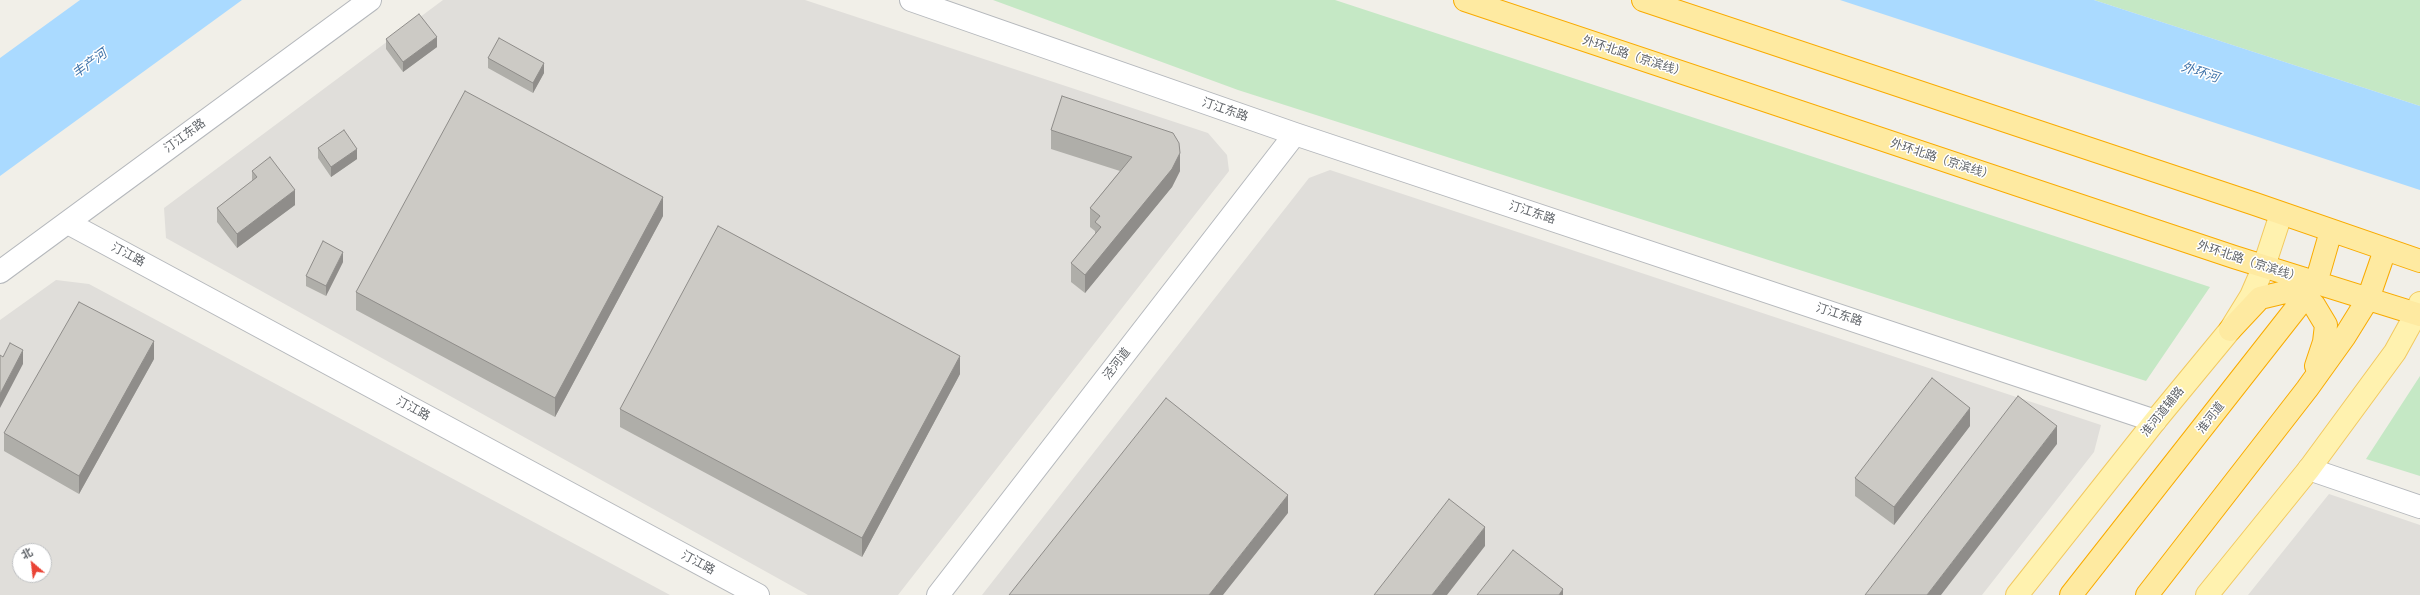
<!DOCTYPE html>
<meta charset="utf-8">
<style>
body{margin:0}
#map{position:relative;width:2420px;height:595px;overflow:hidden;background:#f1efe8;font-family:"Archivo Narrow","Noto Sans SC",sans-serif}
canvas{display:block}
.north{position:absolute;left:12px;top:543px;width:40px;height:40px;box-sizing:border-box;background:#fff;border:1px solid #bfc1c3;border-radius:50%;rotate:332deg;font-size:11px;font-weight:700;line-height:16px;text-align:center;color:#5f6368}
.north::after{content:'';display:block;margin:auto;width:14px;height:18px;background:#ea4335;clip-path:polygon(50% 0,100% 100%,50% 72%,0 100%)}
</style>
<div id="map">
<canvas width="2420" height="595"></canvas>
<div class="north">北</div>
</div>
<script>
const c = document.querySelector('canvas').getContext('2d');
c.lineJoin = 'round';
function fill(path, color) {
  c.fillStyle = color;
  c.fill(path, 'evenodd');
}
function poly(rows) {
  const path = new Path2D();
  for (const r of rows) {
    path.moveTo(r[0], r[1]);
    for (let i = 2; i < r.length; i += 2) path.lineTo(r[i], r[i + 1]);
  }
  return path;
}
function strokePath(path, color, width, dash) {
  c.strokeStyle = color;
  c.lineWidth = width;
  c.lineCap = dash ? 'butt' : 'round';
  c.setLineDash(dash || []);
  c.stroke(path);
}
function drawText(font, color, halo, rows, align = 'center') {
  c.font = font + ' "Archivo Narrow","Noto Sans SC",sans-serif';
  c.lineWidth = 3;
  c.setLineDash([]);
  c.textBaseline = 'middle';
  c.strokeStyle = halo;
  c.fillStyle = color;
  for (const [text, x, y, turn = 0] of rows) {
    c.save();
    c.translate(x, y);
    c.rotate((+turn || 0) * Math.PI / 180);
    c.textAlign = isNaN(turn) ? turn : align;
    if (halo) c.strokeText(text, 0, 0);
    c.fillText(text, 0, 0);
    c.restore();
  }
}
fill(poly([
 [443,0,805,0,1208,133,1227,155,1229,171,898,595,808,595,166,238,164,208],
 [1330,170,2101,425,2094,452,1982,595,982,595,1309,178],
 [56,280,89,284,670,595,0,595,0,320],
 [20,551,44,551,44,575,20,575],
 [2329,494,2420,525,2420,595,2248,595]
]), '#e0deda');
fill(poly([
 [993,0,1335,0,2210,287,2146,381,1238,90],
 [2094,0,2420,0,2420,106],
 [2420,376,2420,476,2366,459]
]), '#c5e8c5');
fill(poly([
 [80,0,242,0,0,176,0,58],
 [1840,0,2094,0,2420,106,2420,190]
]), '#aadaff');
const tertiary = poly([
 [911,0,1295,134,2155,421],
 [68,223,758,595],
 [0,272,370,0],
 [2309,469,2420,507],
 [938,595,1295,134]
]);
const primary = poly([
 [2017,595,2155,421,2230,330,2251,296,2264,266,2281,214],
 [2207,595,2309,469,2395,352,2416,314,2420,303]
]);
const trunk = poly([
 [1465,0,2234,257,2420,315],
 [1643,0,2255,204,2420,261],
 [2230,330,2260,298,2285,292,2305,297,2314,305,2326,325,2324,342,2316,366],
 [2071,595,2316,283,2331,231],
 [2147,595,2307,389,2345,336,2368,299,2385,250]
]);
strokePath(tertiary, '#b5b8bc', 24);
strokePath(primary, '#f2c960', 24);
strokePath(trunk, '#f9ab00', 24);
strokePath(tertiary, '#fff', 22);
strokePath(primary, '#fff2af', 22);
strokePath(trunk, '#feeaa1', 22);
fill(poly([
 [386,39,437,47,403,72,386,49],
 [488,58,544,73,533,93,488,68],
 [1051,130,1180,171,1172,187,1085,293,1071,282,1071,263,1095,234,1095,231,1090,227,1090,208,1120,171,1051,149],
 [318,148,357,159,331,177,318,158],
 [252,171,295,205,237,248,217,222,217,208,252,181],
 [663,216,555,417,356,310,356,292],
 [343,262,326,296,306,286,306,276],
 [154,359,79,494,4,451,4,433],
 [960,374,862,557,620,427,620,409],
 [1970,426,1894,525,1855,496,1855,478]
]), '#afaea9');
fill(poly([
 [437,37,437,47,403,72,403,62],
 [544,63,544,73,533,93,533,83],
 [357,149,357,159,331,177,331,167],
 [1180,153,1180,171,1172,187,1085,293,1085,275],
 [295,190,295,205,237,248,237,234],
 [663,197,663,216,555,417,555,398],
 [343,252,343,262,326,296,326,286],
 [154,341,154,359,79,494,79,476],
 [23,350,23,364,0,408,0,394],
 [960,356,960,374,862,557,862,538],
 [1970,408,1970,426,1894,525,1894,507],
 [2057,426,2057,444,1941,595,1927,595],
 [1288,495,1288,513,1223,595,1209,595],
 [1485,527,1485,546,1447,595,1432,595],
 [1563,589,1563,595,1559,595]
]), '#8f8d8a');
const building = poly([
 [419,14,437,37,403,62,386,39,419,14],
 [499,38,544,63,533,83,488,58,499,38],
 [465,91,663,197,555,398,356,292,465,91],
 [1062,96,1173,133,1179,143,1180,153,1172,169,1085,275,1071,263,1101,227,1095,222,1100,216,1090,208,1132,157,1051,130,1062,96],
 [344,130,357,149,331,167,318,148,344,130],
 [270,157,295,190,237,234,217,208,257,177,252,171,270,157],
 [718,226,960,356,862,538,620,409,718,226],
 [323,241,343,252,326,286,306,276,323,241],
 [79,302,154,341,79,476,4,433,79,302],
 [10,343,23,350,0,394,0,355,3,357,10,343],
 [1932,378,1970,408,1894,507,1855,478,1932,378],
 [2018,396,2057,426,1927,595,1865,595,2018,396],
 [1166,398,1288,495,1209,595,1009,595,1166,398],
 [1449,499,1485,527,1432,595,1374,595,1449,499],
 [1513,550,1563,589,1559,595,1477,595,1513,550]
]);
fill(building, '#cccac5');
strokePath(building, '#8f8d8a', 1);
drawText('12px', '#5f6368', '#fff', [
 ["外环北路（京滨线）",1634,57,18],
 ["汀江东路",1225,110,19],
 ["汀江东路",185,136,-36],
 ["外环北路（京滨线）",1942,160,18],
 ["汀江东路",1532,213,18],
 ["汀江路",128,255,28],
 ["外环北路（京滨线）",2249,262,18],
 ["汀江东路",1839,315,18],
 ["泾河道",1117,364,-52],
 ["汀江路",413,409,28],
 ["淮河道辅路",2163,412,-51],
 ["淮河道",2211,418,-52],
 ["汀江路",698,563,28]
]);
drawText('italic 13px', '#4174aa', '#fff', [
 ["丰产河",90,64,-36],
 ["外环河",2200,73,18]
]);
</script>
